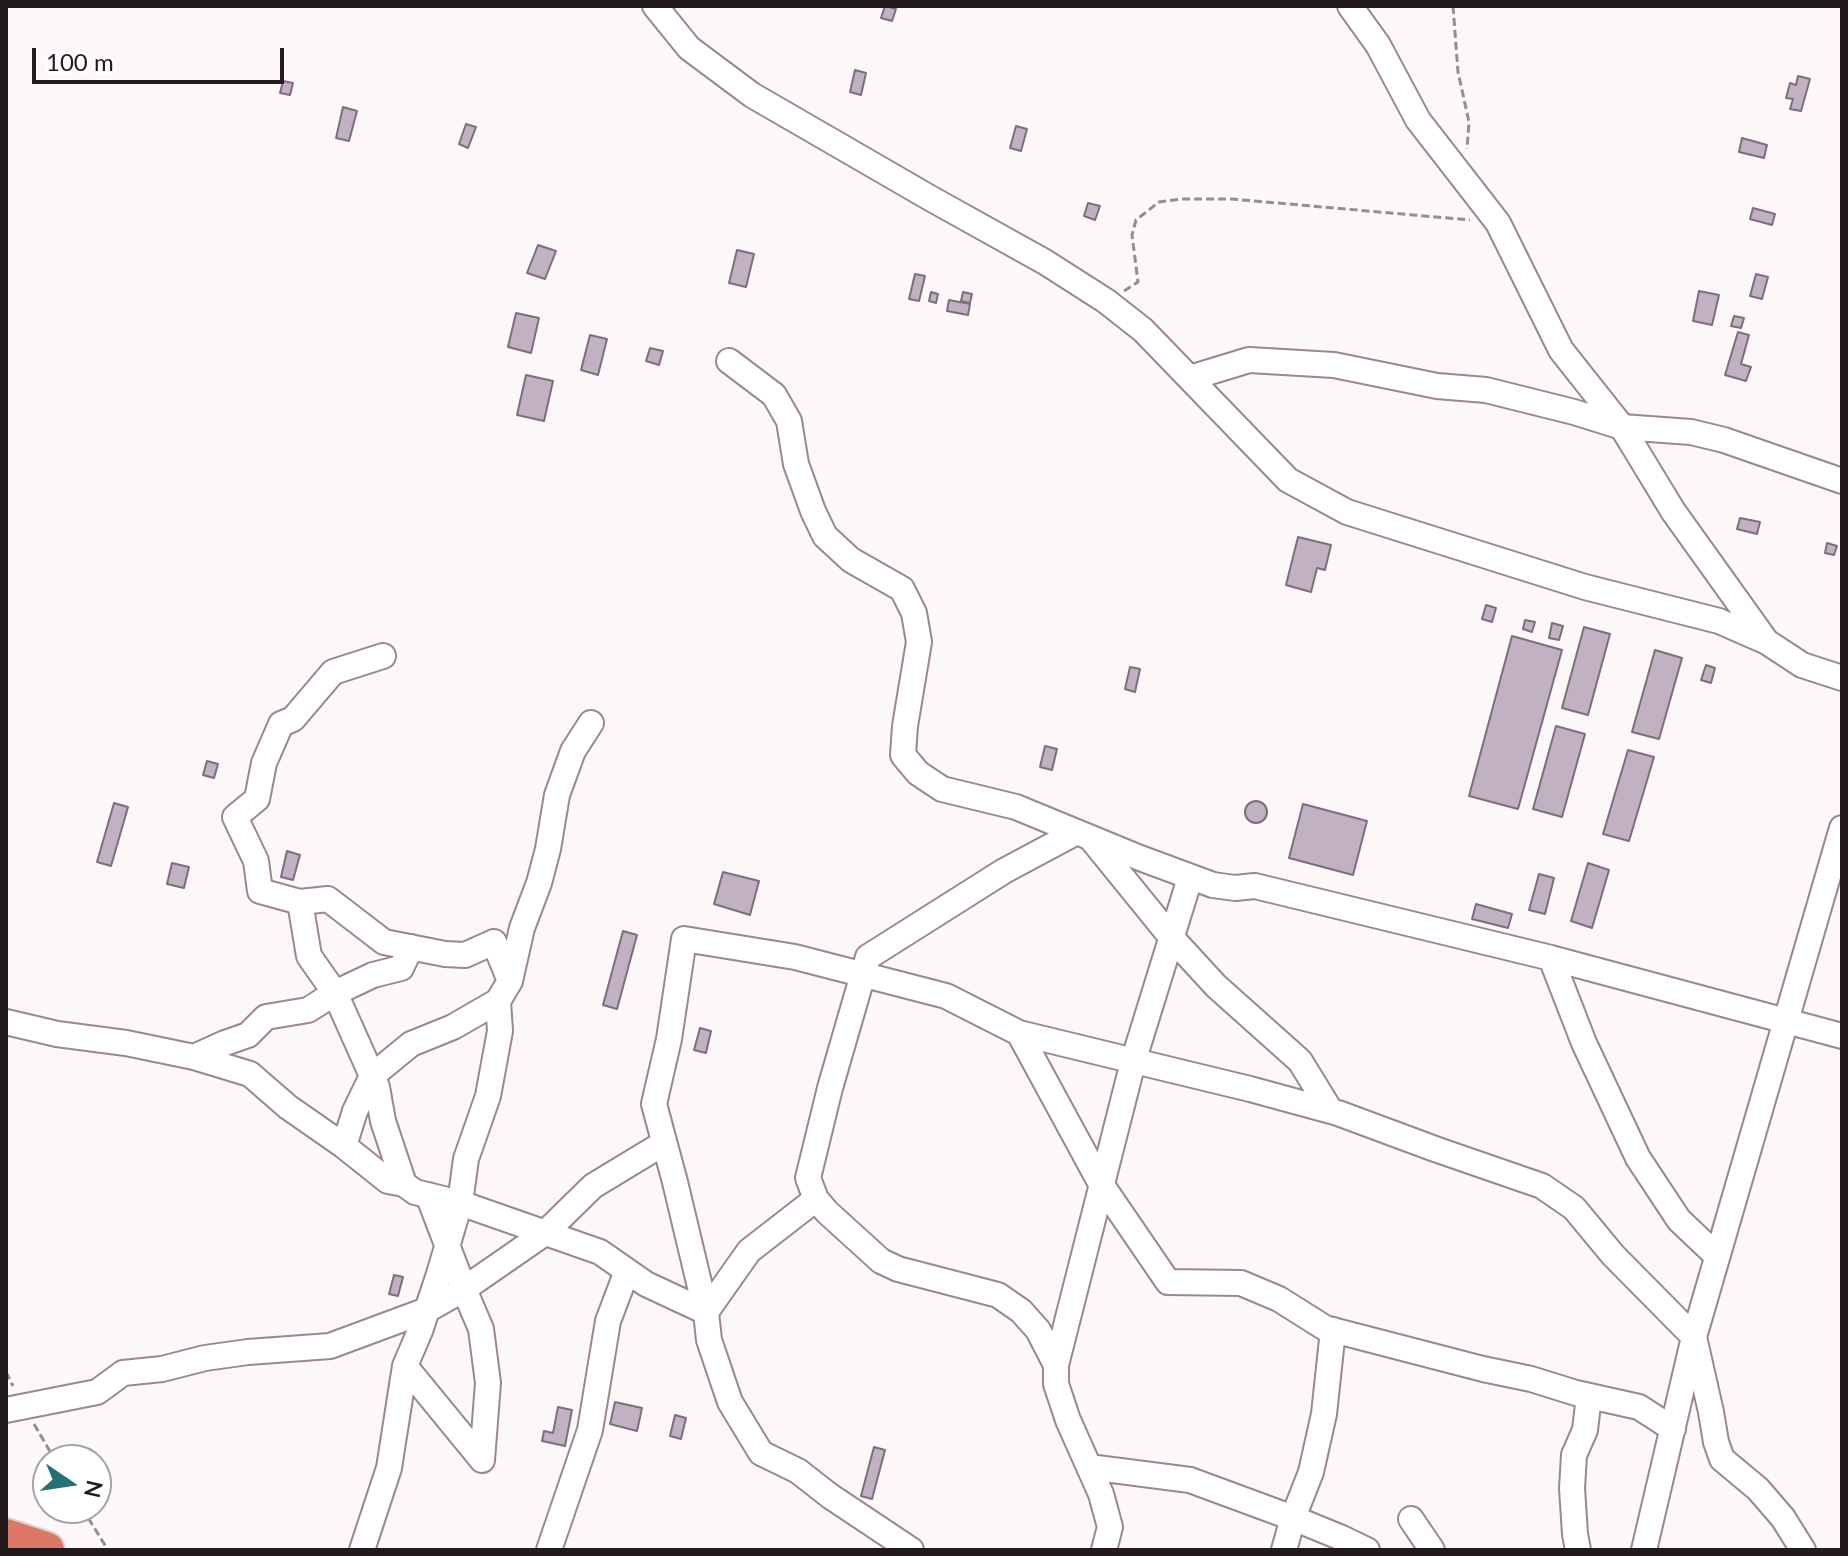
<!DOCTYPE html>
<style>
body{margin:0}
#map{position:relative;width:1848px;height:1556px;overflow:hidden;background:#fcf7f8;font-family:Lato,sans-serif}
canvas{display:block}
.frame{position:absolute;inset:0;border:8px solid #221a1c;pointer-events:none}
.north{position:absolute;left:32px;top:1444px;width:80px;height:80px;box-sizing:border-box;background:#fff;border:2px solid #a7a3a4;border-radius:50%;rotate:103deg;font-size:22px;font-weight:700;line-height:32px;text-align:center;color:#221a1c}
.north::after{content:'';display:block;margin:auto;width:28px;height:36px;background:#267174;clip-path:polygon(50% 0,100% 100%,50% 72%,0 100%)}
.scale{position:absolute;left:32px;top:48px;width:252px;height:36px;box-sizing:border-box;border:4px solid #221a1c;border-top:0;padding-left:10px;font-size:24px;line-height:28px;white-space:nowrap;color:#221a1c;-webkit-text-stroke:6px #fff;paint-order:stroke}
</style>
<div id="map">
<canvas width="1848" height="1556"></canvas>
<div class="frame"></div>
<div class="north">N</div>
<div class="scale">100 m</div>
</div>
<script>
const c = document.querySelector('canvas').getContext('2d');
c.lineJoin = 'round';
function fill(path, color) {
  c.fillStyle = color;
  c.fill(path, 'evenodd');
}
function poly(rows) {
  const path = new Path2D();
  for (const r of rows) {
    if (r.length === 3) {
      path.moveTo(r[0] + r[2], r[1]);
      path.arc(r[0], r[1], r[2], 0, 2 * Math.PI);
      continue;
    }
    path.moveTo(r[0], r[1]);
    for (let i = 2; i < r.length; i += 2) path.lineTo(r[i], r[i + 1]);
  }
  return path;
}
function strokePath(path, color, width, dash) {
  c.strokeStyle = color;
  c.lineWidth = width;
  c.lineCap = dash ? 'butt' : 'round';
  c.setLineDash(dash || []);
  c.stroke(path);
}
const building = poly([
 [885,6,896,9,892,21,881,18,885,6],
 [855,70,866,73,861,95,850,92,855,70],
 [1798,76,1810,79,1801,111,1790,109,1793,99,1786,98,1790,83,1796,85,1798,76],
 [283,81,293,83,290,95,280,93,283,81],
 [343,107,357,111,349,141,336,138,343,107],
 [466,124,476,127,468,148,459,144,466,124],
 [1016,126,1027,129,1021,151,1010,148,1016,126],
 [1742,138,1767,145,1764,158,1739,152,1742,138],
 [1088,203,1100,206,1095,220,1084,216,1088,203],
 [1753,208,1775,214,1772,225,1750,219,1753,208],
 [538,245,556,251,545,279,527,273,538,245],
 [737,250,754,254,746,287,729,283,737,250],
 [915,274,925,276,919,301,909,299,915,274],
 [1756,274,1768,277,1762,299,1750,296,1756,274],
 [1699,291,1719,295,1712,325,1693,321,1699,291],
 [931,292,938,294,936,303,929,301,931,292],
 [963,292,972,294,970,303,961,301,963,292],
 [949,300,970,304,968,315,947,311,949,300],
 [516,313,539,318,531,353,508,347,516,313],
 [1734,316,1744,318,1741,328,1731,326,1734,316],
 [1738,332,1749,335,1741,364,1751,367,1746,381,1725,375,1738,332],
 [590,335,607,339,598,375,581,370,590,335],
 [650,348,663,351,659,365,646,361,650,348],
 [526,375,553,381,544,421,517,415,526,375],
 [1740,518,1760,522,1757,534,1737,529,1740,518],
 [1298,537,1331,545,1325,570,1317,568,1311,592,1286,585,1298,537],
 [1827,543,1837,546,1834,555,1825,553,1827,543],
 [1486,605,1496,608,1492,622,1482,619,1486,605],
 [1525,620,1535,622,1532,632,1523,629,1525,620],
 [1552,623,1563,626,1559,640,1549,638,1552,623],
 [1584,627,1610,634,1588,715,1562,708,1584,627],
 [1512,636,1562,650,1518,809,1469,796,1512,636],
 [1655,650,1682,658,1659,739,1632,732,1655,650],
 [1706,665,1715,668,1711,683,1701,680,1706,665],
 [1130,667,1140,669,1135,692,1125,689,1130,667],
 [1556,726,1585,734,1562,817,1533,809,1556,726],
 [1045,746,1057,749,1052,770,1040,767,1045,746],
 [1628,750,1654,757,1629,841,1603,834,1628,750],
 [207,761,218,764,214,778,203,775,207,761],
 [1256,812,11],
 [114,803,128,807,111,866,97,862,114,803],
 [1303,804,1367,821,1353,875,1289,858,1303,804],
 [287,851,300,855,293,880,281,877,287,851],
 [172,863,189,867,184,888,167,884,172,863],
 [1588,863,1609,870,1592,928,1571,921,1588,863],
 [723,872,759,881,750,915,714,904,723,872],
 [1539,874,1554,878,1545,914,1529,910,1539,874],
 [1476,904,1512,914,1508,928,1472,919,1476,904],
 [623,931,637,935,617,1009,603,1005,623,931],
 [700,1028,711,1031,706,1053,694,1050,700,1028],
 [394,1275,403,1277,398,1296,389,1294,394,1275],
 [615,1402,642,1408,637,1431,610,1424,615,1402],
 [558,1407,572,1410,565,1446,542,1441,544,1431,553,1433,558,1407],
 [675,1415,686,1418,681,1439,670,1436,675,1415],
 [874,1447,885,1450,872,1499,861,1496,874,1447]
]);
fill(building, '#c2b1c2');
strokePath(building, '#7d6e7d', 2);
const minor = poly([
 [655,6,689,48,752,95,930,198,1045,262,1106,301,1143,330,1288,480,1347,512,1585,587,1719,621,1767,642,1802,665,1842,678],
 [1350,6,1378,45,1418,120,1498,223,1561,350,1622,427,1673,511,1766,641],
 [729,361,774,395,789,421,796,464,813,511,825,536,851,560,902,589,914,613,919,642,905,726,903,755,918,773,942,789,1016,807,1140,858,1213,885,1235,888,1255,886,1551,958,1842,1036],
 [1190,378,1249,360,1334,365,1437,386,1486,390,1574,412,1622,427,1691,432,1724,440,1842,481],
 [383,656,333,672,293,719,281,724,264,763,257,799,235,817,256,861,260,891,300,902,309,956,335,993,377,1087,383,1121,404,1184],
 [1093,841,1171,937,1216,986,1300,1061,1330,1110],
 [300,902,328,899,384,942,445,954,465,955,494,942,510,981],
 [1551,958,1584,1043,1638,1158,1679,1220,1717,1256],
 [6,1022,57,1034,126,1043,194,1057,250,1074,288,1107,344,1146,388,1181,404,1184,415,1192,460,1203,600,1252,646,1284,706,1312,709,1340,730,1402,761,1453,798,1471,830,1496,911,1550],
 [194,1057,225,1043,248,1035,266,1017,308,1010,335,993,373,975,401,968,411,947],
 [344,1146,355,1111,372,1076,411,1044,453,1027,498,1001],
 [428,1195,464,1289,481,1329,488,1383,482,1460],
 [706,1312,675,1182,654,1104,669,1039,684,939,795,957,946,996,1019,1033],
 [706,1312,749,1251,816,1199],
 [1056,1365,1038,1330,1021,1311,998,1295,898,1269,881,1261,827,1212,816,1199,808,1178,830,1088,868,957,1004,871,1077,832],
 [405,1366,482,1460],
 [6,1410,97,1392,123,1373,162,1369,205,1358,248,1352,330,1346,427,1310,464,1289,545,1233,593,1186,664,1143],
 [1673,1429,1639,1407,1576,1393,1531,1379,1483,1369,1325,1328,1279,1299,1241,1283,1168,1282,1101,1184,1019,1033,1250,1089,1338,1113,1435,1149,1542,1186,1574,1208,1613,1255,1694,1337,1711,1412,1716,1442,1722,1459,1758,1489,1783,1518,1803,1550],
 [1089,1467,1190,1480,1293,1518,1342,1538,1367,1550],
 [1411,1519,1432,1550],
 [362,1550,389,1468,405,1366,420,1331,439,1274,460,1203,466,1159,488,1096,500,1031,498,1001,510,981,522,928,539,883,548,849,557,795,573,751,591,723],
 [549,1550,590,1430,608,1321,627,1271],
 [1104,1550,1110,1527,1101,1494,1068,1420,1056,1384,1056,1365,1133,1062,1190,878],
 [1284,1550,1293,1518,1311,1472,1324,1414,1333,1330],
 [1578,1550,1575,1534,1572,1488,1574,1455,1585,1430,1589,1396],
 [1644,1550,1694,1337,1842,828]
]);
const highway = poly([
 [6,1537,46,1550]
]);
strokePath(minor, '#9d868d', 28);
strokePath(highway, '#d7d6d6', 40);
strokePath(poly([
 [1453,6,1458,72,1469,122,1467,149],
 [1124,291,1138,282,1132,235,1136,220,1159,202,1183,199,1232,199,1470,220],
 [6,1372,13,1386],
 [34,1424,55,1460],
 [82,1508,108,1550]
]), '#948e8f', 3, [8, 4]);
strokePath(minor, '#fff', 24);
strokePath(highway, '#dd7868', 36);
</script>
